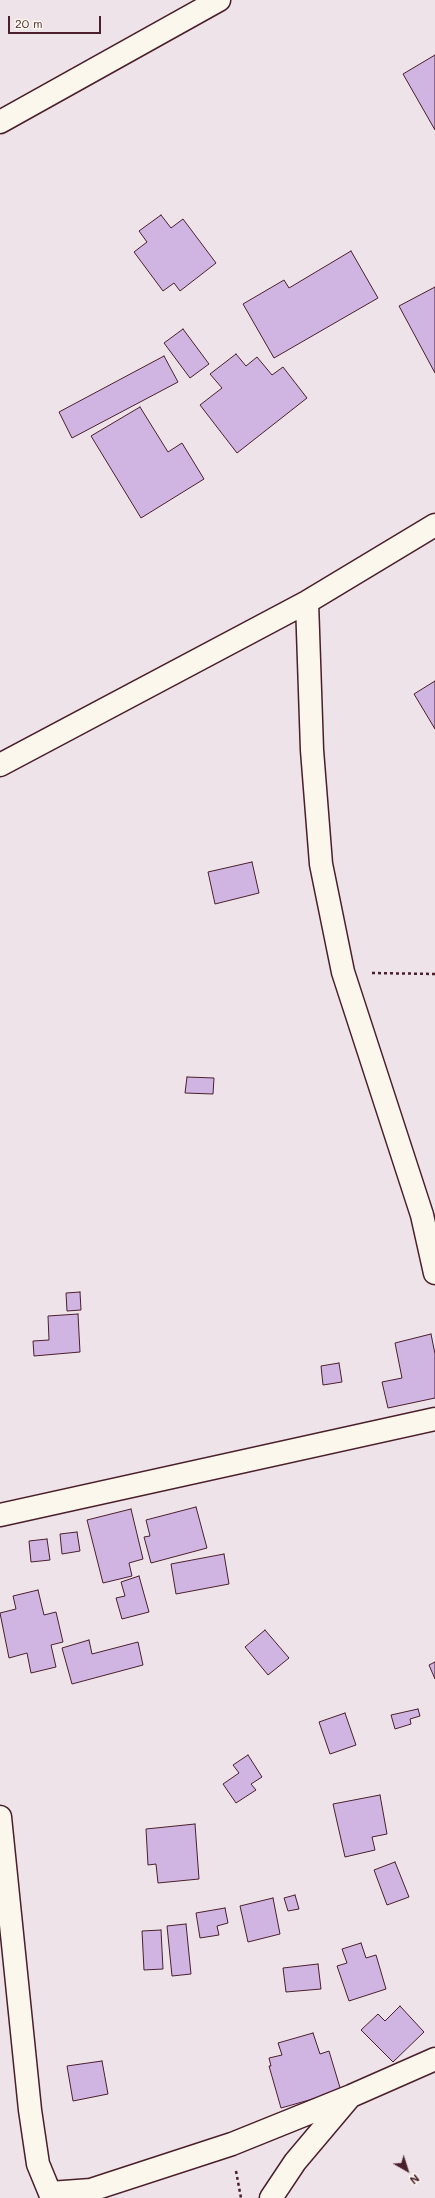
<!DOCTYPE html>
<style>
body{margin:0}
#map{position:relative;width:435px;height:2198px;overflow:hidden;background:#eee3e9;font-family:Mali,sans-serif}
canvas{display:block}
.north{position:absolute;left:387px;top:2150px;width:40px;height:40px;-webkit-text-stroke:3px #fbf7ec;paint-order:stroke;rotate:141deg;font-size:11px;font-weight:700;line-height:16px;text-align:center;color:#4a1f2b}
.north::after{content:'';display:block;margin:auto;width:14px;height:18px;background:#4a1f2b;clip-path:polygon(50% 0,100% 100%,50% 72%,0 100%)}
.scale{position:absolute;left:8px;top:16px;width:93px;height:18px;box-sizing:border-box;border:2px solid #4a1f2b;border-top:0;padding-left:5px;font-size:12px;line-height:14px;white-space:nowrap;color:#4a1f2b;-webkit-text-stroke:3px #fbf7ec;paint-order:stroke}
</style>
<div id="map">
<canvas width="435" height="2198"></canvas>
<div class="north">N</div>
<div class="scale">20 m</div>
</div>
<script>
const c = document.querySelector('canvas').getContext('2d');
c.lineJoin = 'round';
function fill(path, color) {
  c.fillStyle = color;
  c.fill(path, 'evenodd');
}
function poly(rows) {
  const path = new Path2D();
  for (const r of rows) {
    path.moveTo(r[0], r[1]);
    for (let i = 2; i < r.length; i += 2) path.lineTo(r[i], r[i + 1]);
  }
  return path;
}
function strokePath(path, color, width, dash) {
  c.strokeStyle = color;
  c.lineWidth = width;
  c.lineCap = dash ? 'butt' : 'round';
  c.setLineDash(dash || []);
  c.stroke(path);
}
const building = poly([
 [435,55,435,130,403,74,435,55],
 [161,215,171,228,183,219,216,263,180,291,174,283,163,291,134,252,147,242,139,231,161,215],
 [351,251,378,298,274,358,243,304,284,280,289,288,351,251],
 [435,287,435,373,399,306,435,287],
 [183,329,209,364,190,378,164,343,183,329],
 [236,354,246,366,257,357,272,375,283,367,307,398,237,453,200,405,222,388,210,374,236,354],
 [164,356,178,382,72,438,59,412,164,356],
 [140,407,168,452,182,443,204,479,141,518,91,436,140,407],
 [435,681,435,729,414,694,435,681],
 [252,862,259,893,215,904,208,872,252,862],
 [187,1077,214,1078,213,1094,185,1093,187,1077],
 [80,1292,81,1310,67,1311,66,1293,80,1292],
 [78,1314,80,1352,34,1356,33,1341,49,1340,48,1316,78,1314],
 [431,1334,435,1354,435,1398,388,1408,382,1382,402,1378,395,1343,431,1334],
 [339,1363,342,1382,323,1385,321,1366,339,1363],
 [196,1507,207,1548,151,1563,144,1537,150,1536,146,1520,196,1507],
 [131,1509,143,1559,129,1563,132,1576,103,1583,87,1520,131,1509],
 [77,1532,80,1551,62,1554,60,1534,77,1532],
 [47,1539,50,1560,31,1562,29,1541,47,1539],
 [224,1554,229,1584,176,1594,171,1564,224,1554],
 [139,1576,149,1612,122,1619,116,1598,125,1596,121,1582,139,1576],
 [38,1590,44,1615,56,1612,63,1642,51,1645,56,1667,31,1673,27,1653,9,1658,0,1613,16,1609,13,1596,38,1590],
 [265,1630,289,1658,268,1675,245,1647,265,1630],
 [89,1640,92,1654,138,1642,143,1665,72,1684,62,1648,89,1640],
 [435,1662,435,1679,429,1665,435,1662],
 [418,1709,420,1716,410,1719,411,1724,395,1729,391,1715,418,1709],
 [345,1713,356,1745,330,1754,319,1722,345,1713],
 [248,1755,262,1777,251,1784,256,1790,236,1803,223,1784,239,1773,233,1765,248,1755],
 [380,1795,387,1834,372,1837,375,1850,345,1857,333,1804,380,1795],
 [195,1824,199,1879,158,1883,156,1864,148,1865,146,1829,195,1824],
 [395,1862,409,1897,387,1905,374,1870,395,1862],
 [295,1895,299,1909,288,1911,284,1898,295,1895],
 [273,1898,280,1934,248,1942,240,1906,273,1898],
 [225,1908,228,1923,217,1926,219,1935,200,1938,196,1913,225,1908],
 [186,1924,191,1974,172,1976,167,1926,186,1924],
 [161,1930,163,1969,144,1970,142,1931,161,1930],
 [361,1943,366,1958,376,1955,386,1989,349,2001,337,1966,347,1963,342,1949,361,1943],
 [318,1964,321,1989,286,1992,283,1968,318,1964],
 [400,2006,424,2032,393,2062,361,2030,378,2014,385,2021,400,2006],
 [313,2033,320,2054,329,2051,341,2091,281,2108,269,2066,271,2066,269,2058,282,2055,278,2043,313,2033],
 [102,2061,108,2094,73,2101,67,2066,102,2061]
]);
fill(building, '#d0b5e3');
strokePath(building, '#4a1f2b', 1);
const minor = poly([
 [0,122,219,0],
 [307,602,312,750,321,864,343,972,422,1215,435,1273],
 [0,765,307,602,435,525],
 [0,1515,435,1419],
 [0,1817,30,2110,38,2164,52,2198],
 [50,2193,91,2190,232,2144,351,2096,435,2059],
 [271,2198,295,2162,349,2098]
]);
strokePath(minor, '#4a1f2b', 25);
strokePath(poly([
 [372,973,435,974],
 [236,2171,241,2198]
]), '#4a1f2b', 2.5, [3, 3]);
strokePath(minor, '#fbf7ec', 22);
</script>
